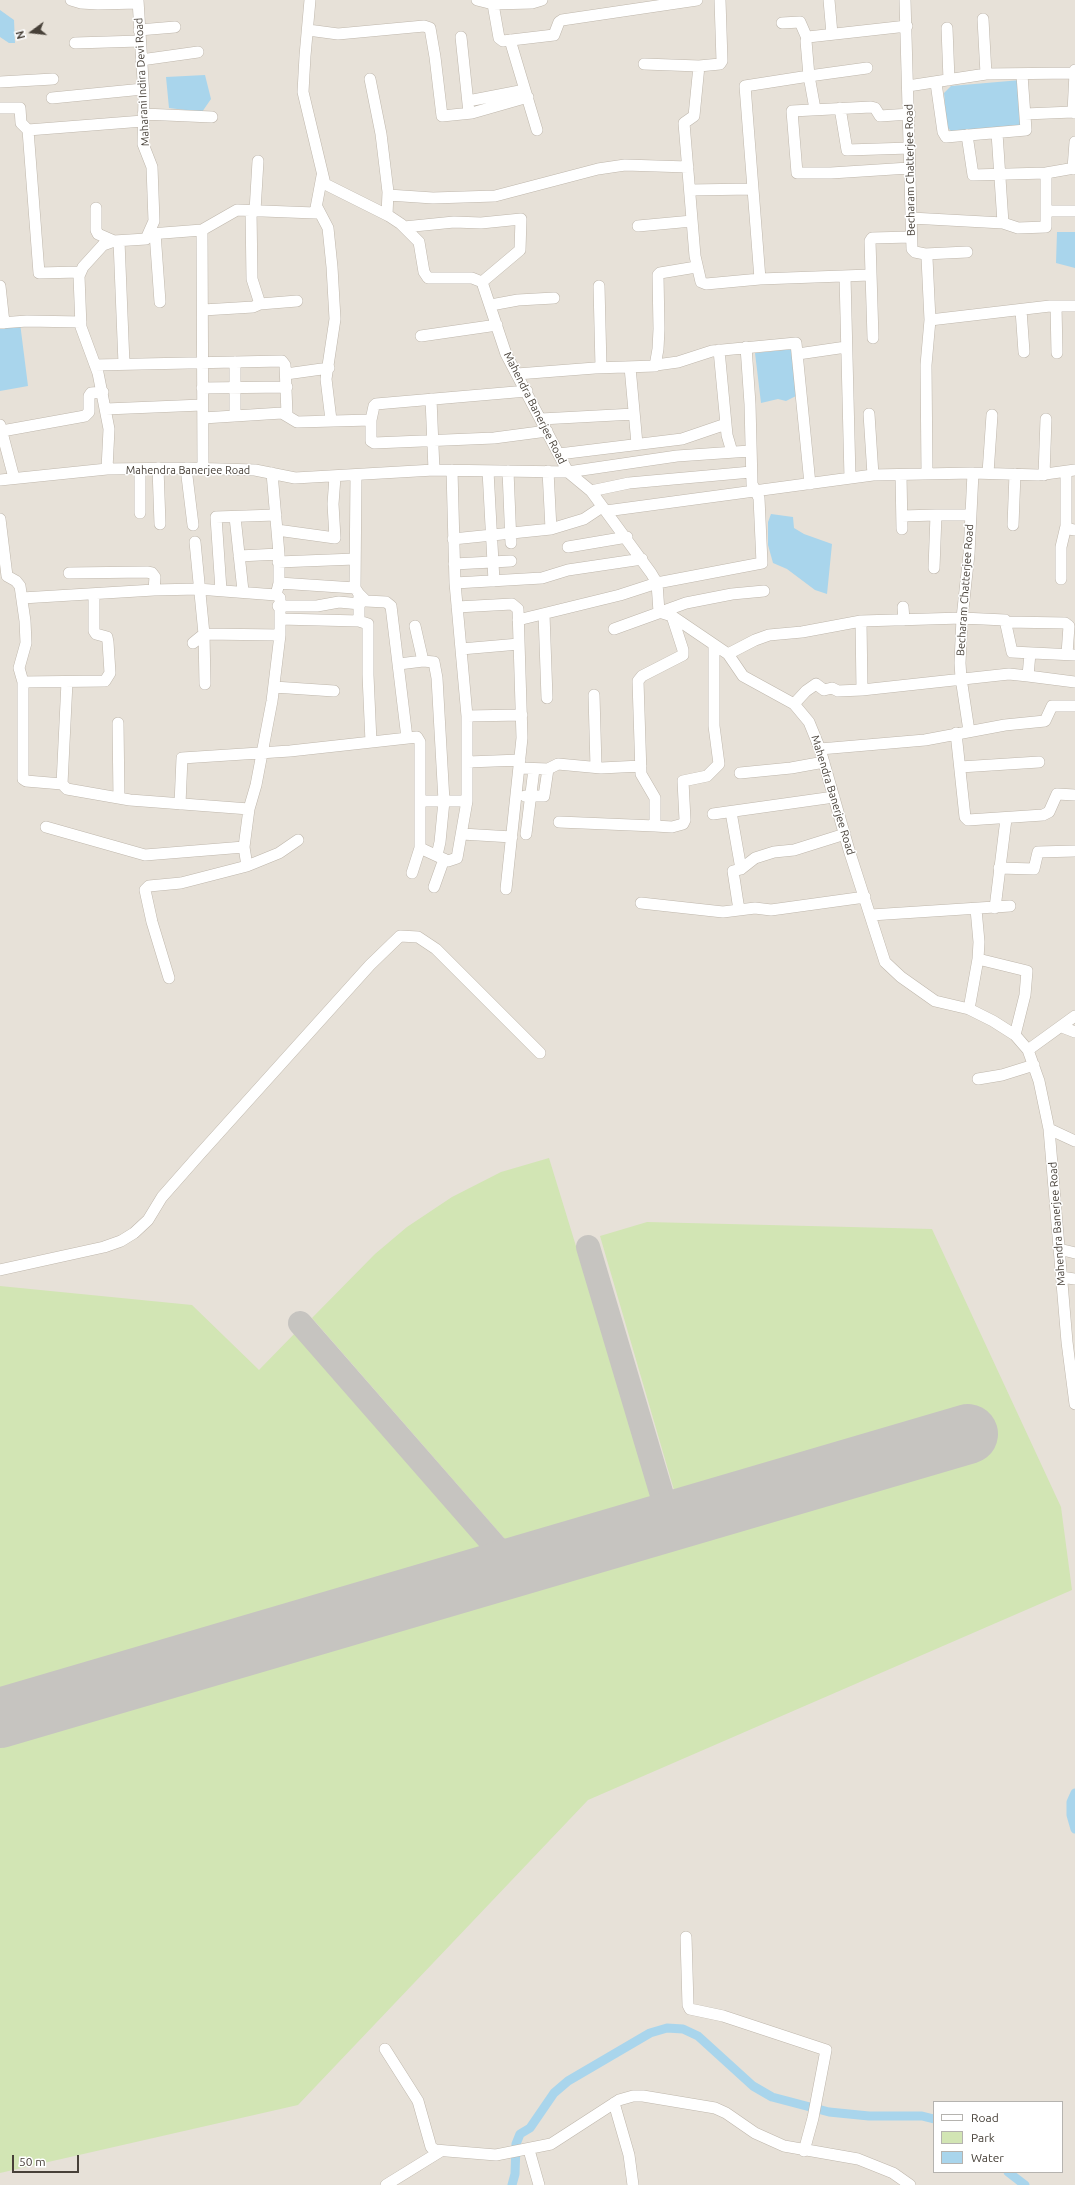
<!DOCTYPE html>
<style>
body{margin:0}
#map{position:relative;width:1075px;height:2185px;overflow:hidden;background:#f4f0e9;font-family:Ubuntu,sans-serif}
canvas{display:block}
.legend{position:absolute;left:933px;top:2101px;width:130px;height:72px;box-sizing:border-box;background:#fff;border:1px solid #b5b3af;margin:0;padding:5px 7px;list-style:none;font-size:12px;color:#474038}
.legend li{display:flex;align-items:center;gap:8px;height:20px}
.legend b{width:20px;border:1px solid #b5b3af}
.north{position:absolute;left:12px;top:12px;width:40px;height:40px;-webkit-text-stroke:3px #fff;paint-order:stroke;rotate:255deg;font-size:11px;font-weight:700;line-height:16px;text-align:center;color:#474038}
.north::after{content:'';display:block;margin:auto;width:14px;height:18px;background:#474038;clip-path:polygon(50% 0,100% 100%,50% 72%,0 100%)}
.scale{position:absolute;left:12px;top:2155px;width:67px;height:18px;box-sizing:border-box;border:2px solid #474038;border-top:0;padding-left:5px;font-size:12px;line-height:14px;white-space:nowrap;color:#474038;-webkit-text-stroke:3px #fff;paint-order:stroke}
</style>
<div id="map">
<canvas width="1075" height="2185"></canvas>
<ul class="legend">
<li><b style="height:5px;background:#fff"></b>Road</li>
<li><b style="height:11px;background:#d2e5b4"></b>Park</li>
<li><b style="height:11px;background:#a9d5ec"></b>Water</li>
</ul>
<div class="north">N</div>
<div class="scale">50 m</div>
</div>
<script>
const c = document.querySelector('canvas').getContext('2d');
c.lineJoin = 'round';
function fill(path, color) {
  c.fillStyle = color;
  c.fill(path, 'evenodd');
}
function poly(rows) {
  const path = new Path2D();
  for (const r of rows) {
    path.moveTo(r[0], r[1]);
    for (let i = 2; i < r.length; i += 2) path.lineTo(r[i], r[i + 1]);
  }
  return path;
}
function strokePath(path, color, width, dash) {
  c.strokeStyle = color;
  c.lineWidth = width;
  c.lineCap = dash ? 'butt' : 'round';
  c.setLineDash(dash || []);
  c.stroke(path);
}
function drawText(font, color, halo, rows, align = 'center') {
  c.font = font + ' Ubuntu,sans-serif';
  c.lineWidth = 3;
  c.setLineDash([]);
  c.textBaseline = 'middle';
  c.strokeStyle = halo;
  c.fillStyle = color;
  for (const [text, x, y, turn = 0] of rows) {
    c.save();
    c.translate(x, y);
    c.rotate((+turn || 0) * Math.PI / 180);
    c.textAlign = isNaN(turn) ? turn : align;
    if (halo) c.strokeText(text, 0, 0);
    c.fillText(text, 0, 0);
    c.restore();
  }
}
fill(poly([
 [0,0,1075,0,1075,2185,0,2185],
 [934,2102,1062,2102,1062,2172,934,2172]
]), '#e7e1d8');
fill(poly([
 [549,1158,655,1504,511,1546,312,1318,375,1254,407,1227,452,1197,501,1172],
 [647,1222,932,1229,1061,1507,1072,1590,588,1800,298,2105,0,2173,0,1737,974,1447,963,1411,676,1497,600,1236],
 [0,1286,192,1305,259,1370,297,1331,487,1553,0,1697]
]), '#d2e5b4');
fill(poly([
 [0,10,14,20,15,43,9,43,0,37],
 [205,75,211,99,202,112,169,108,166,77],
 [1021,80,1024,126,953,133,947,127,944,93,951,86],
 [1057,232,1075,232,1075,268,1056,263],
 [20,323,28,386,0,391,0,326],
 [793,349,796,396,786,401,778,399,761,403,755,353],
 [771,514,793,517,794,528,804,534,832,544,827,594,815,590,787,569,773,563,768,545,768,522]
]), '#a9d5ec');
strokePath(poly([
 [1075,1793,1071,1802,1071,1815,1075,1829],
 [1008,2172,1025,2185],
 [512,2185,515,2174,516,2144,520,2134,530,2128,554,2093,568,2081,650,2033,667,2028,683,2029,698,2036,753,2086,772,2097,829,2112,869,2116,922,2116,934,2119]
]), '#a9d5ec', 9);
strokePath(poly([
 [588,1247,670,1522],
 [300,1323,495,1546,497,1551,492,1575],
 [495,1546,505,1555,514,1559,533,1563]
]), '#c6c4c0', 24);
strokePath(poly([
 [0,1718,968,1434]
]), '#c6c4c0', 60);
const minor = poly([
 [71,0,81,3,98,4,138,3],
 [310,0,305,56,303,92,325,184,389,216,401,224,419,242,424,272,428,278,472,278,482,282,506,354,568,472,591,491,651,573,657,583,659,612,672,616,728,654,743,676,794,704,809,722,820,749,849,850,885,962,901,977,935,1001,969,1009,993,1021,1015,1035,1028,1050,1039,1081,1049,1129,1067,1342,1075,1404],
 [477,0,493,4,499,38,503,41,554,35,559,22,562,20,697,0],
 [720,0,722,61,720,64,699,66,694,116,684,123,695,256,701,282,706,284,760,279,870,275],
 [829,0,832,34],
 [905,0,912,249,915,252,925,254,927,258,930,320,926,365,927,473],
 [493,4,532,3,542,0],
 [983,19,986,74],
 [782,23,800,22,807,38],
 [947,28,949,80],
 [139,30,175,27],
 [308,30,338,34,424,26,430,28,435,57,442,116,472,113,528,97],
 [461,37,469,113],
 [510,40,537,130],
 [75,43,140,41],
 [141,60,198,52],
 [644,64,699,66],
 [1075,73,1073,112,1075,113],
 [370,79,381,134,388,192,387,215],
 [0,82,53,79],
 [936,83,943,132,946,137,1026,130,1022,75],
 [908,86,986,74,1075,73,1075,70],
 [52,98,143,89],
 [468,101,525,90],
 [0,108,20,108,21,123,28,130,143,121],
 [840,108,847,150,910,148],
 [815,109,809,76,867,68],
 [143,114,212,117],
 [1025,114,1073,112],
 [28,130,39,273,79,272],
 [997,133,1003,223],
 [967,135,973,175,1046,173],
 [909,168,831,173,797,173,792,111,871,107,875,108,880,116,910,114],
 [1073,169,1075,142],
 [690,190,752,189],
 [388,195,433,198,495,196,598,169,625,165,688,167],
 [317,207,328,228,332,267,335,319,326,379,331,420],
 [96,208,96,230,98,234,114,241],
 [255,211,258,161],
 [1047,211,1075,211],
 [911,218,1003,223,1018,228,1046,227,1046,173,1075,168],
 [638,226,692,221],
 [404,227,454,222,481,223,521,219,520,250,482,282],
 [202,230,203,467],
 [155,233,160,302],
 [150,234,202,230,237,210,315,213,322,176],
 [119,241,124,364],
 [925,254,967,252],
 [845,276,850,478],
 [760,279,745,86,809,76,806,41,808,37,907,26],
 [0,286,4,323],
 [599,286,601,367],
 [260,304,297,301],
 [491,305,518,300,554,298],
 [1056,306,1057,353],
 [203,310,253,307,260,304,252,279,251,210],
 [1021,310,1024,352],
 [930,320,1050,306,1075,306],
 [0,323,27,321,81,322],
 [421,336,497,325],
 [873,338,870,241,872,238,911,237],
 [719,350,727,435,732,452],
 [798,354,846,347],
 [95,365,282,361,285,365,287,414],
 [656,365,678,362,712,351,796,343,810,484],
 [630,367,637,444],
 [286,374,329,368],
 [517,374,595,368,655,366,658,349,659,329,658,275,660,273,696,267],
 [202,388,287,387],
 [431,399,434,470],
 [106,409,202,405],
 [869,414,873,475],
 [235,416,235,362],
 [203,418,282,413,297,422,371,420,374,406,376,404,527,391],
 [541,419,634,414],
 [371,420,371,441,374,443,494,438,547,431],
 [0,425,14,478],
 [2,431,85,416,89,412,89,396,91,393,103,392],
 [559,454,682,439,726,424],
 [158,468,160,524],
 [186,468,193,525],
 [107,469,109,429,98,373,81,327,79,276,83,267,103,245,114,241,146,239,154,221,152,167,143,144,144,97,138,0],
 [488,471,494,581],
 [508,471,511,543],
 [548,471,551,529],
 [1066,472,1066,526,1069,529,1075,530],
 [988,473,992,415],
 [356,475,355,588,359,594,359,621],
 [901,475,902,529],
 [1044,475,1046,419],
 [0,480,107,469,186,468,255,470,295,478,434,470,568,472,677,456,750,451],
 [591,491,629,483,751,472],
 [606,511,873,475,973,473,1038,475,1075,470],
 [140,513,140,469],
 [936,515,971,515],
 [902,516,936,515,934,568],
 [235,517,243,591],
 [0,519,7,576,16,581,20,586,25,621,26,643,19,668,23,682,23,779,26,781,62,784,67,789,130,800,249,809,256,785,272,701,280,635,280,598,276,595,279,583,279,554,272,473],
 [1013,525,1015,474],
 [277,530,335,538,333,504,335,477],
 [453,539,551,529,584,519,602,507],
 [195,542,204,634,205,684],
 [568,547,627,537],
 [239,556,279,554],
 [278,562,355,559],
 [454,564,511,561],
 [69,573,147,572,152,573,155,577,154,590],
 [1061,579,1061,547,1066,526],
 [279,583,355,588],
 [455,583,542,578,568,570,642,559],
 [221,590,216,517,276,515],
 [359,594,366,601,386,602,391,606,407,738],
 [22,598,154,590,198,589,276,595],
 [278,606,317,606,339,602,360,604],
 [457,607,512,604,518,609,522,738,506,889],
 [903,607,904,620],
 [544,614,547,698],
 [672,616,683,650,683,655,642,676,638,681,641,774,655,798,655,826,672,827,683,824,685,820,683,781,707,776,719,764,714,726,714,645],
 [280,619,359,621,368,624,368,675,371,742],
 [518,620,620,595,657,583,762,563,759,498,752,484,750,404,746,347],
 [861,621,862,690,1009,674,1028,676],
 [1006,622,1065,623,1069,626,1067,654],
 [415,626,423,661,434,662,437,678,444,801,440,842,437,855],
 [614,629,686,603,732,594,764,591],
 [193,643,204,634,280,635],
 [461,649,519,644],
 [1030,653,1028,676,1075,682],
 [728,654,755,640,769,635,802,632,861,621,962,618,1005,620,1012,652,1075,655],
 [399,664,423,661],
 [23,682,105,681,110,673,108,642,107,637,96,634,94,631,94,594],
 [274,687,334,691],
 [594,695,596,767],
 [794,704,806,691,816,684,824,690,832,688,838,691,862,690],
 [467,716,522,715],
 [118,723,119,798],
 [969,731,961,678,960,663,962,618,969,554,973,473],
 [956,733,965,817,968,820,1043,815,1049,812,1057,794,1075,795],
 [820,749,925,740,1005,725,1045,721,1052,706,1075,706],
 [468,762,520,760],
 [960,767,1039,762],
 [520,768,548,769,558,764,601,768,641,766],
 [740,773,791,768,824,762],
 [62,784,67,682],
 [525,796,544,796,548,769],
 [421,801,467,801],
 [180,804,182,758,290,751,417,737,420,742,420,848,412,873],
 [731,812,741,869],
 [713,814,834,797],
 [559,822,655,826],
 [46,827,145,855,244,847],
 [462,834,512,837],
 [526,834,534,769],
 [420,848,448,861,457,858,467,801,467,716,455,583,452,470],
 [247,866,279,853,298,840],
 [999,868,1034,869,1038,852,1075,851],
 [434,887,444,859],
 [641,903,723,912,755,908,771,910,865,897],
 [995,908,1006,819],
 [739,910,733,871,741,869,755,858,774,852,794,850,845,834],
 [871,915,1010,906],
 [978,959,1027,971,1025,995,1015,1035],
 [169,978,152,922,145,890,149,886,181,883,247,866,244,847,249,809],
 [969,1009,978,959,979,942,976,909],
 [1062,1027,1075,1032],
 [1028,1050,1075,1016],
 [978,1079,1002,1075,1034,1065],
 [1049,1129,1075,1141],
 [1059,1249,1075,1253],
 [0,1270,104,1247,121,1241,134,1233,148,1220,162,1197,199,1155,370,965,400,936,418,937,436,949,540,1053],
 [1061,1277,1075,1279],
 [686,1937,688,2005,690,2009,723,2016,826,2050,813,2118,804,2151],
 [385,2049,418,2101,431,2147,435,2150,496,2155,551,2144,619,2100,633,2096,643,2096,715,2108,726,2113,755,2133,784,2146,858,2159,893,2173,910,2185],
 [614,2103,629,2155,633,2185],
 [529,2150,539,2185],
 [386,2185,441,2151]
]);
strokePath(minor, '#bfb7ac', 12);
strokePath(minor, '#fff', 11);
drawText('11px', '#474038', '#fff', [
 ["Maharani Indira Devi Road",142,82,-93],
 ["Becharam Chatterjee Road",910,170,-91],
 ["Mahendra Banerjee Road",535,408,63],
 ["Mahendra Banerjee Road",188,470],
 ["Becharam Chatterjee Road",965,590,-86],
 ["Mahendra Banerjee Road",833,795,73],
 ["Mahendra Banerjee Road",1057,1224,-94]
]);
</script>
